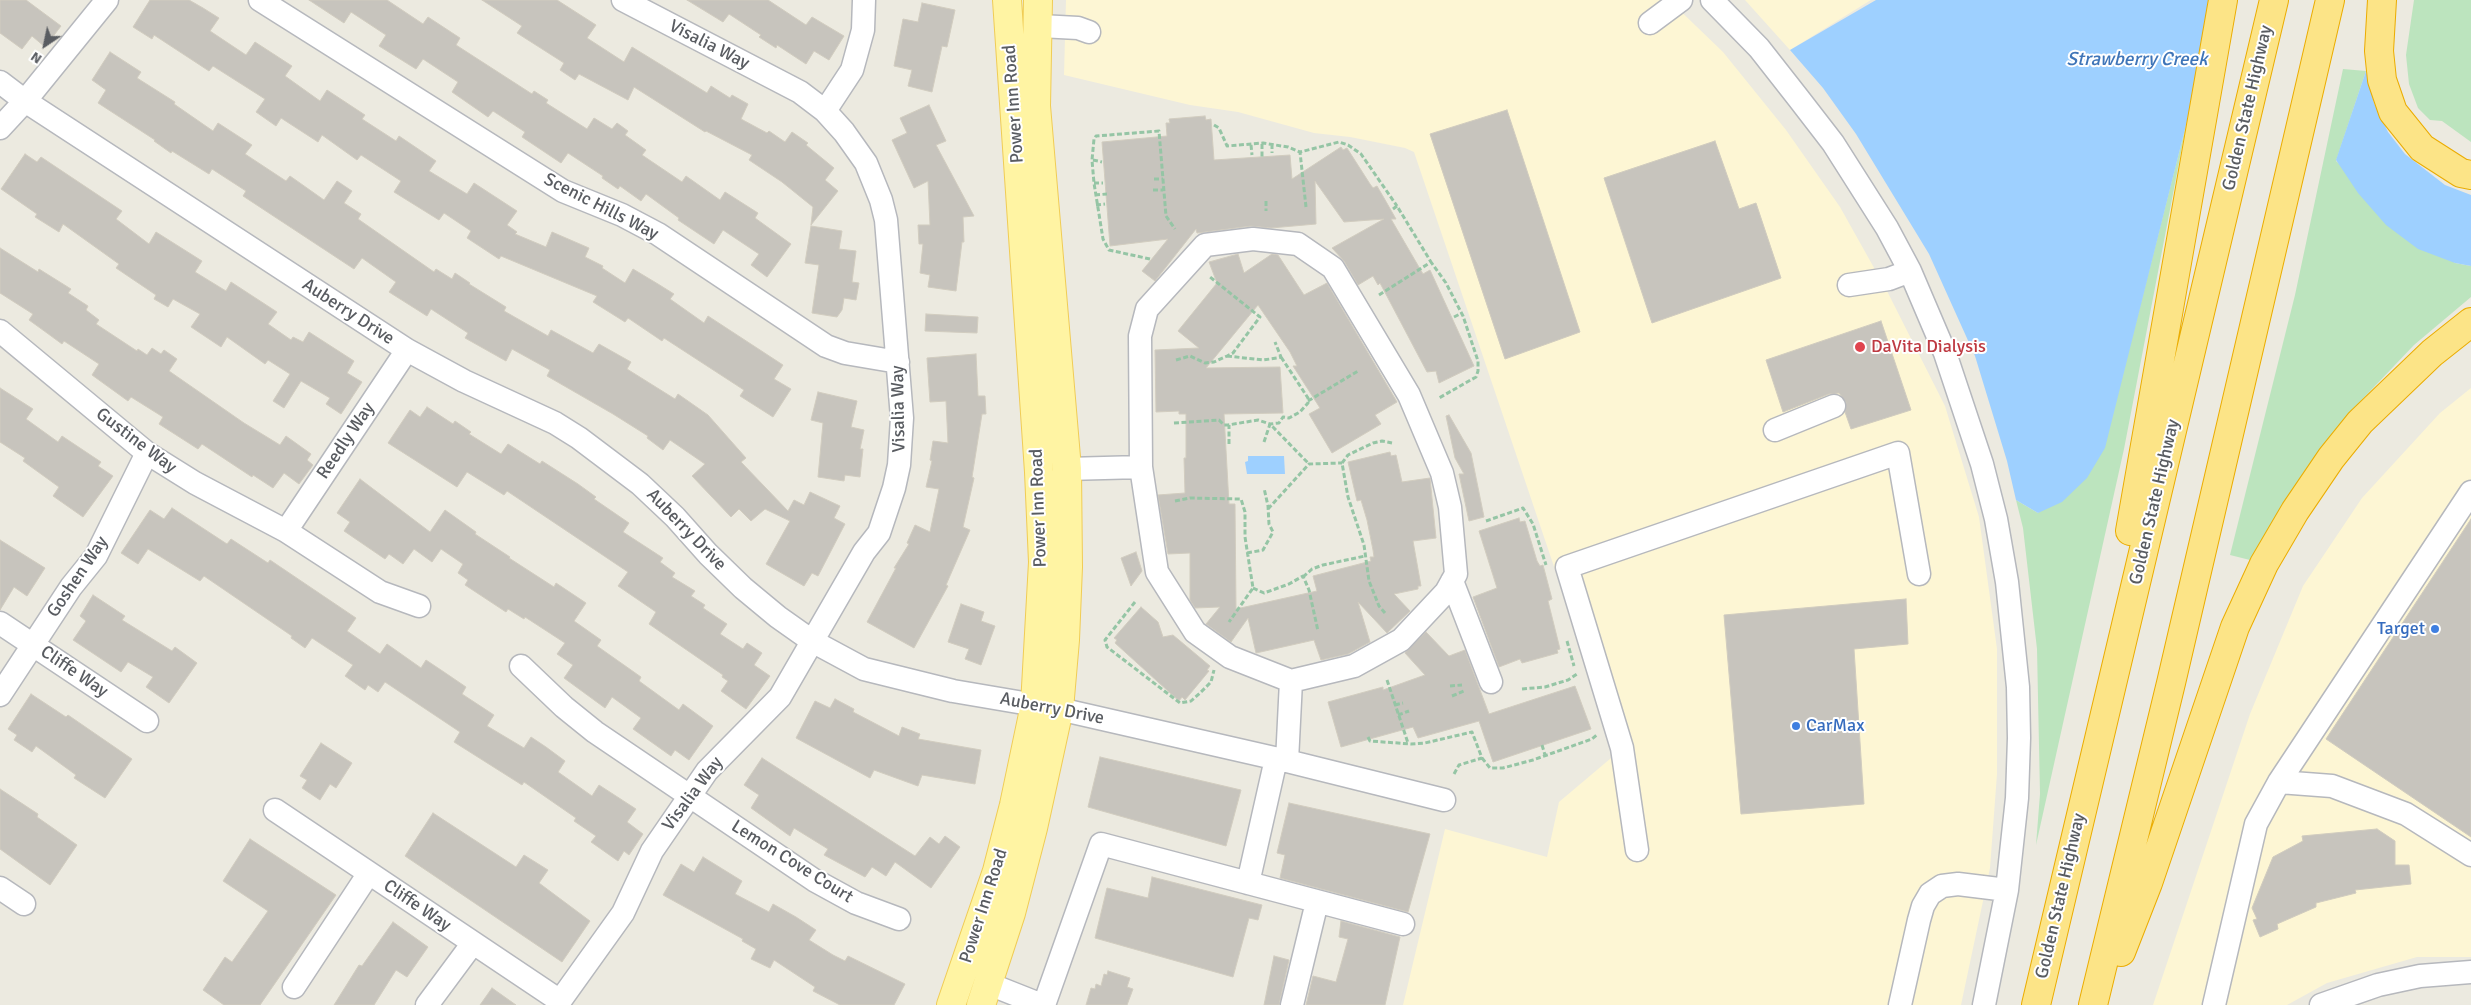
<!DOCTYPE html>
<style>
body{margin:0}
#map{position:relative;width:2471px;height:1005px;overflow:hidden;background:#eceae0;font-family:Signika,sans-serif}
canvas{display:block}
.north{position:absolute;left:20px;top:20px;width:50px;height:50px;-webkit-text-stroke:4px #fff;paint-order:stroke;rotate:214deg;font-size:14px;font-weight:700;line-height:20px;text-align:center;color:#595c61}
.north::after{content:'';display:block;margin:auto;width:18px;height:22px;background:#595c61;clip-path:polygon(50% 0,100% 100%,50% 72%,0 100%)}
</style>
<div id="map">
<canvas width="2471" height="1005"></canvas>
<div class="north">N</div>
</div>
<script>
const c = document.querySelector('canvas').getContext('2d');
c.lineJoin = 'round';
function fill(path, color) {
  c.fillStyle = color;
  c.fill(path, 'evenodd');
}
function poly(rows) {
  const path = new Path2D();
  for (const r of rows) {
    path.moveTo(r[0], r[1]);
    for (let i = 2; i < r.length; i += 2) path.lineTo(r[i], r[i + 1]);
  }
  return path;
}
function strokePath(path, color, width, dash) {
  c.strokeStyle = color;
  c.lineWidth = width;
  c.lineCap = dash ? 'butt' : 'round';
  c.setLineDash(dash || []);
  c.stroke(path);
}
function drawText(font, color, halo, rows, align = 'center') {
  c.font = font + ' Signika,sans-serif';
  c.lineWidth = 4;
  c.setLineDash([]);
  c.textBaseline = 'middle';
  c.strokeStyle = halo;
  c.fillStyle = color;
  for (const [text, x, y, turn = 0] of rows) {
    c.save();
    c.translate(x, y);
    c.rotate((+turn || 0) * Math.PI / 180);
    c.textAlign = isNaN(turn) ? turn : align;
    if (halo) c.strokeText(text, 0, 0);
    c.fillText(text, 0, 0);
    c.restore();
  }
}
fill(poly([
 [1066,0,1669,0,1723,52,1786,130,1840,207,1887,291,1945,406,1979,517,1997,649,1997,774,1990,868,1961,1005,1403,1005,1445,829,1547,857,1559,802,1617,753,1545,540,1414,152,1405,148,1350,137,1314,133,1238,112,1190,105,1064,75],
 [1745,0,1871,0,1790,50],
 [2471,388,2471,957,2417,957,2327,983,2287,1005,2153,1005,2250,714,2303,586,2362,498,2440,413]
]), '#fdf6d4');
fill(poly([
 [2414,0,2471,0,2471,142,2442,121,2430,120,2418,108,2409,84,2406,55],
 [2343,69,2366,71,2336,161,2455,263,2471,266,2471,297,2414,345,2354,408,2303,473,2250,560,2230,555,2295,295],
 [2187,121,2124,449,2036,845,2040,794,2037,649,2023,528,2016,500,2038,513,2104,448]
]), '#bce4be');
fill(poly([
 [1876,0,2208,0,2202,44,2187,121,2105,448,2087,478,2062,502,2038,513,2016,500,2007,461,1975,356,1929,254,1856,134,1823,88,1790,50],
 [2366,71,2374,103,2388,132,2405,154,2445,185,2471,195,2471,266,2455,263,2418,249,2386,225,2358,193,2336,160],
 [1248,456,1284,456,1285,474,1247,474,1245,462,1248,461]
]), '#9ed0ff');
const building = poly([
 [0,0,26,0,61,26,45,47,32,36,22,49,0,33,0,0],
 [150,0,189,0,203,8,219,18,210,31,246,55,255,42,292,66,285,76,320,101,327,90,365,115,362,119,396,141,399,136,436,161,429,171,467,194,474,183,517,211,507,225,517,232,515,234,546,247,552,232,589,248,585,257,603,266,602,268,625,283,633,269,658,284,674,294,670,299,704,323,708,316,783,365,774,379,791,389,773,417,740,396,744,390,664,338,662,341,628,318,625,322,593,302,597,296,501,256,499,259,467,238,471,231,444,213,439,220,394,192,401,181,361,155,357,160,322,135,318,142,281,118,276,126,256,112,265,99,213,66,209,71,154,35,152,39,133,27,150,0],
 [309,0,387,0,423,24,428,17,460,38,456,45,532,94,534,91,548,100,546,103,587,129,594,118,612,129,617,123,628,131,625,135,646,150,642,155,682,182,686,176,720,200,725,192,758,213,755,218,791,244,767,277,751,265,759,254,723,230,714,244,678,220,679,218,646,194,641,201,620,186,618,189,602,178,603,176,568,153,561,163,522,137,525,132,493,111,488,117,452,92,458,82,423,59,416,69,379,46,386,35,351,12,344,23,309,0],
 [482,0,557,0,596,25,587,38,624,62,632,47,707,93,711,86,730,98,732,95,748,104,741,119,767,133,769,131,785,142,792,132,808,143,806,145,834,168,825,180,838,191,811,225,813,207,782,182,749,160,752,155,706,131,705,132,634,87,628,100,579,74,575,80,560,70,564,63,517,33,522,26,482,0],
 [687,0,768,0,806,25,812,17,844,36,829,60,814,51,806,64,777,45,776,48,759,37,761,35,729,14,723,22,687,0],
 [922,3,955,10,947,47,942,46,932,92,908,86,912,70,894,66,903,19,918,22,922,3],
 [110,52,141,72,137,78,175,102,174,104,213,131,218,123,252,145,245,154,286,181,290,176,324,200,337,181,352,191,344,203,361,214,358,219,434,272,436,269,452,279,455,273,470,283,469,284,506,307,504,311,548,336,551,330,593,353,599,344,631,362,627,369,675,399,678,394,708,415,746,458,741,462,788,511,794,500,804,505,810,492,840,506,834,518,845,524,818,576,812,573,804,586,766,564,790,521,765,509,751,521,739,509,731,517,692,476,705,464,670,440,663,450,647,438,648,436,613,414,547,376,550,370,512,349,506,361,465,338,468,333,431,309,427,316,389,292,396,282,362,258,354,269,243,196,246,191,212,169,209,174,172,151,171,153,154,141,155,140,98,103,106,90,92,80,110,52],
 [929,105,946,141,936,145,974,216,963,217,964,242,962,242,956,291,928,287,930,275,920,273,923,244,919,244,918,225,930,225,928,181,914,188,892,140,907,133,900,118,929,105],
 [1507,110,1580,332,1505,359,1430,134,1507,110],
 [1205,116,1206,120,1211,119,1214,160,1290,155,1292,179,1341,147,1343,150,1347,148,1370,184,1373,188,1377,186,1384,198,1396,219,1391,219,1423,274,1430,270,1474,366,1439,383,1436,371,1427,372,1380,283,1378,285,1373,276,1358,285,1344,261,1332,248,1384,219,1344,222,1315,181,1316,224,1271,228,1251,226,1197,233,1196,229,1155,281,1142,271,1168,239,1110,246,1102,142,1167,136,1166,123,1170,123,1169,119,1205,116],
 [1715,141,1739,209,1756,203,1781,278,1652,323,1604,178,1715,141],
 [25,154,37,162,41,157,122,211,116,219,149,244,156,232,202,261,195,272,226,291,231,282,277,312,268,324,291,340,293,337,303,342,309,332,354,361,347,373,362,382,341,414,326,404,330,398,301,381,284,408,273,401,290,374,268,360,265,364,227,337,221,347,191,327,200,314,173,299,168,307,154,299,156,295,116,268,119,264,63,224,59,232,35,217,37,214,1,189,25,154],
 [811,226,842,231,839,249,856,251,852,282,859,283,856,300,844,298,842,310,837,317,812,313,819,265,805,263,811,226],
 [0,248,38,272,39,269,71,289,68,293,88,306,86,310,99,320,96,324,137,351,138,349,147,355,152,348,161,354,164,350,177,359,169,371,244,423,280,445,286,436,311,454,307,460,313,465,299,484,284,473,273,488,253,475,252,477,202,444,198,449,159,424,163,417,131,397,128,401,92,375,99,364,64,341,62,344,47,333,29,320,33,314,0,293,0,248],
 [1238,254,1244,273,1272,254,1278,255,1304,295,1327,283,1397,402,1375,415,1381,424,1332,453,1309,414,1320,408,1293,366,1297,366,1290,352,1258,305,1206,368,1280,367,1283,413,1224,414,1229,504,1235,504,1236,609,1317,591,1313,576,1371,561,1370,557,1374,557,1373,550,1367,520,1361,500,1357,501,1348,462,1390,452,1391,456,1396,455,1402,482,1430,478,1436,538,1413,541,1421,586,1418,586,1418,589,1394,594,1410,611,1387,633,1358,602,1370,642,1348,654,1321,660,1314,640,1256,653,1248,618,1231,642,1206,624,1220,607,1195,608,1190,600,1190,553,1168,554,1158,495,1185,493,1184,458,1186,458,1186,414,1179,414,1179,411,1156,412,1155,350,1199,348,1178,331,1217,283,1209,262,1238,254],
 [926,314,978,317,977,333,925,331,926,314],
 [1881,321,1911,410,1851,429,1845,412,1846,402,1839,393,1829,394,1783,412,1766,360,1881,321],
 [976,354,978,396,985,396,986,414,982,414,972,477,974,478,963,527,970,530,946,585,948,586,914,648,867,622,896,568,894,568,909,544,907,543,915,525,930,532,939,489,926,487,932,461,930,460,933,441,948,443,946,401,930,402,927,358,976,354],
 [0,388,33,409,26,419,58,442,62,436,101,462,98,466,113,476,83,517,53,496,59,487,23,461,25,458,0,442,0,388],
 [818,392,857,401,851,427,864,430,860,449,863,449,860,477,845,475,844,481,818,477,823,423,811,420,818,392],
 [427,407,453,424,455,421,471,432,469,434,501,454,508,444,540,464,542,461,578,484,596,497,594,499,629,523,623,532,663,558,660,562,675,573,672,577,695,591,691,596,705,605,703,608,727,624,720,634,743,649,747,643,762,653,754,665,770,676,746,709,721,691,728,681,722,677,723,675,649,624,656,612,618,586,628,572,507,491,504,495,467,472,457,487,388,443,410,410,420,417,427,407],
 [1449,415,1471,453,1484,517,1469,521,1459,474,1464,474,1455,458,1446,416,1449,415],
 [360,479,430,532,445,510,476,532,475,534,510,557,509,558,554,587,556,583,586,603,574,621,601,640,597,646,641,677,639,681,679,710,683,704,713,726,689,760,675,750,671,756,633,729,641,718,612,697,605,708,564,678,573,665,557,654,565,643,525,617,524,619,508,609,506,612,465,585,468,580,458,573,463,564,441,549,432,562,414,549,403,564,389,554,385,559,344,531,350,522,337,513,360,479],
 [172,508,227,544,231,539,268,563,270,560,356,618,347,631,380,654,387,644,421,668,426,660,444,672,466,687,462,694,494,715,487,726,524,748,531,737,546,747,565,761,558,772,592,796,599,785,636,809,627,822,643,834,629,855,624,851,618,861,591,842,596,836,574,821,576,818,524,782,522,785,454,742,460,732,385,682,378,692,368,685,365,690,345,676,353,665,312,638,305,648,291,638,292,636,204,576,200,581,148,549,138,564,121,553,150,510,164,519,172,508],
 [1519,518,1520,522,1525,521,1537,561,1540,566,1543,565,1552,599,1548,601,1560,649,1557,650,1558,653,1522,663,1520,659,1499,667,1473,597,1497,588,1479,531,1519,518],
 [2471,519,2471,837,2326,739,2471,519],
 [0,540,45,568,27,596,14,587,0,610,0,540],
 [1136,552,1142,571,1131,586,1121,558,1136,552],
 [93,595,125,616,122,620,172,651,175,647,197,663,169,703,146,687,153,677,128,662,121,672,73,640,86,621,80,616,93,595],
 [1906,599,1908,644,1854,649,1864,804,1741,814,1724,615,1906,599],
 [961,604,984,612,981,621,995,626,981,665,965,659,969,649,948,642,961,604],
 [1141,607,1158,622,1163,637,1173,635,1210,666,1207,670,1209,671,1185,700,1182,697,1179,701,1115,643,1117,640,1114,638,1141,607],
 [1426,632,1449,656,1465,650,1489,714,1575,686,1591,729,1493,762,1479,721,1418,738,1413,727,1341,747,1328,702,1383,687,1383,690,1425,675,1405,653,1426,632],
 [31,694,66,717,68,715,132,759,105,798,74,778,76,775,36,746,32,752,14,740,17,735,8,729,31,694],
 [835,699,854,709,853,712,899,736,902,727,920,734,918,739,981,750,975,784,922,775,918,786,874,770,870,778,796,738,815,701,830,708,835,699],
 [321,743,352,763,336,788,330,784,320,800,302,788,307,780,300,776,321,743],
 [1100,757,1241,790,1226,846,1088,807,1100,757],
 [762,758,915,856,930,837,939,844,945,836,960,847,931,888,895,862,886,876,872,867,865,877,824,855,828,849,794,828,790,836,751,808,759,795,744,785,762,758],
 [0,789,38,814,37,817,77,845,50,885,0,849,0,789],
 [1289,803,1430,834,1408,912,1280,878,1285,855,1277,853,1289,803],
 [433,813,516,867,524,855,548,870,539,883,590,921,562,962,405,856,433,813],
 [2377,829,2395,841,2395,865,2409,865,2411,884,2355,890,2356,893,2316,903,2316,907,2277,924,2278,929,2260,937,2253,920,2257,919,2252,908,2273,857,2303,841,2302,836,2377,829],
 [250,839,336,895,260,1005,224,1005,203,990,225,957,232,962,268,911,223,881,250,839],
 [703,857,742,881,735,894,769,912,773,904,796,917,816,930,809,940,833,955,845,961,848,956,905,984,894,1005,840,1005,813,991,815,987,774,960,770,968,751,959,756,949,742,941,743,939,663,895,681,864,694,872,703,857],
 [1152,877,1262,905,1258,920,1249,918,1233,977,1095,938,1107,888,1148,898,1152,877],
 [1341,921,1400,937,1385,1005,1306,1005,1313,976,1336,982,1348,939,1339,937,1341,921],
 [393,922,428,947,407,977,396,970,374,1005,334,1005,359,965,362,966,393,922],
 [1274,956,1289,960,1279,1005,1264,1005,1274,956],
 [1108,971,1130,978,1127,987,1133,989,1127,1005,1086,1005,1091,988,1095,989,1096,984,1101,986,1104,974,1107,975,1108,971],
 [492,988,516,1005,480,1005,492,988]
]);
fill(building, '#c7c4bd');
strokePath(building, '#d1ccbf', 1);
const minor = poly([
 [260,0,563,191,622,215,658,234,826,346,845,353,898,362],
 [1712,0,1759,48,1799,99,1833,143,1887,228,1910,271,1945,353,1982,464,1996,519,2007,582,2018,687,2019,738,2017,798,2007,890,1984,1005],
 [1650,23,1681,0],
 [1040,26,1078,28,1089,32],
 [0,82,25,101,407,350,464,381,555,423,579,438,640,484,675,517,708,554,743,588,778,617,812,641,864,669,953,691,1059,709,1287,761,1444,800],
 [825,111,852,70,863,30,864,0],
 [0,128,25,101,107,0],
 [1849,285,1889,279,1910,271],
 [0,331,147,453,195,483,286,531,380,592,419,606],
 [1775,430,1834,406],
 [1067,469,1141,467,1157,572,1195,632,1230,657,1291,681,1354,666,1401,640,1446,592,1456,574,1450,507,1442,473,1409,395,1333,268,1298,244,1253,239,1205,245,1147,309,1140,336,1141,467],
 [286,531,407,350],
 [1452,581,1491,682],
 [0,623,147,721],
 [521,666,564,707,595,732,814,880,856,903,899,919],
 [0,695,71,587,96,556,147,453],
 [1287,761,1291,681],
 [2279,782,2332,786,2406,814,2471,855],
 [275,810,560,1001,623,913,652,851,707,771,780,697,864,552,879,533,894,488,899,465,902,418,886,220,881,200,866,163,844,132,825,111,800,92,623,0],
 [1637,850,1622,748,1567,567,1898,453,1919,574],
 [1248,883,1276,759],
 [0,888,24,904],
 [989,984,1042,1005],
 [294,987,369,873],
 [427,1005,473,943],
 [1044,1005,1101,844,1403,924],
 [1292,1005,1317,902],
 [1900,1005,1919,920,1923,906,1930,894,1942,886,1958,884,2007,890],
 [2214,1005,2256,824,2279,782,2471,492],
 [2321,1005,2378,985,2420,976,2471,972]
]);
const major = poly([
 [951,1005,997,871,1014,805,1035,705,1043,562,1039,472,1007,0],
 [981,1005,1011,913,1033,828,1059,709,1065,640,1068,567,1067,469,1036,106,1038,0]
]);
const highway = poly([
 [2382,0,2379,51,2382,80,2393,112,2422,148,2461,173,2471,175],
 [2130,531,2223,0],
 [2121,952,2148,883,2235,627,2264,564,2295,511,2331,458,2360,422,2432,353,2471,322],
 [2036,1005,2274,0],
 [2093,1005,2171,683,2330,0]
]);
strokePath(minor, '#b6b8bd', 25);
strokePath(major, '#f0cc55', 30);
strokePath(highway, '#ebac01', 30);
strokePath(poly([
 [1214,125,1219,128,1227,146,1263,143,1288,147,1300,152],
 [1262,144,1262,157],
 [1272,144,1272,153],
 [1251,145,1252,155],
 [1093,160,1102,162],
 [1154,179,1163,179],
 [1094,183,1103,183],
 [1153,190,1163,190],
 [1095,195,1107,194],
 [1266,201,1266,211],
 [1096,205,1105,204],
 [1306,207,1300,152,1339,142,1348,145,1361,154,1397,206],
 [1393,209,1397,206,1431,262],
 [1150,259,1109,250,1103,239,1094,183,1092,160,1094,139,1096,136,1159,131,1166,216,1175,229],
 [1379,295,1431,262,1446,283,1463,316,1478,361,1478,371,1476,377,1439,398],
 [1454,317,1462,313],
 [1227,356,1263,360,1277,358,1281,357,1275,342],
 [1176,360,1190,356,1205,363,1214,362,1227,356,1233,353,1260,317,1210,277],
 [1308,401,1358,371],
 [1174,423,1219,420,1224,425,1228,425,1258,420,1270,424,1279,423,1283,417,1289,418,1300,412,1308,403,1308,398,1281,357],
 [1264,442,1270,424,1309,464],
 [1229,444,1229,425],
 [1175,501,1190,498,1241,499,1245,512,1245,537,1253,588,1229,622],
 [1268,509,1309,464,1342,463],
 [1486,521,1523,508,1533,524,1546,565],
 [1247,553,1263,550,1273,532,1269,524,1268,506,1264,488],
 [1303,577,1312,569,1323,565,1365,556],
 [1253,588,1264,593,1289,584,1303,576,1309,590,1318,631],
 [1135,602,1105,640,1107,647,1180,703,1191,701,1200,693,1211,682,1214,670],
 [1385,613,1379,606,1369,581,1364,545,1348,497,1342,463,1348,455,1373,443,1382,441,1392,443],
 [1567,641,1574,666],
 [1387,680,1408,743],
 [1450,686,1462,685],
 [1522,689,1545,687,1568,680,1577,674],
 [1452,696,1464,691],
 [1395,705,1403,703],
 [1398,715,1409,711],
 [1368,737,1370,741,1411,744,1425,743,1472,732,1482,758,1459,765,1454,774],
 [1542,745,1545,755],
 [1482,758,1490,768,1503,768,1533,760,1592,739,1598,734]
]), '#95c5a5', 3, [5, 2.5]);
strokePath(minor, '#fff', 22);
strokePath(major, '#fff4a3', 28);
strokePath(highway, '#fce487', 28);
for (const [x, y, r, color] of [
 [1860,347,6,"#e0444e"],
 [2435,629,5,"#3f7fe0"],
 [1796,726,5,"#3f7fe0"]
]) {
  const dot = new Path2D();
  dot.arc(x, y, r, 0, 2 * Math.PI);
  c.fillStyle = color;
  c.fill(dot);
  strokePath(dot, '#fff', 2);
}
drawText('18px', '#595c61', '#fff', [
 ["Visalia Way",709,45,27],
 ["Power Inn Road",1014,104,-94],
 ["Golden State Highway",2248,108,-77],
 ["Scenic Hills Way",601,207,27],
 ["Auberry Drive",348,312,33],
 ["Visalia Way",899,409,-91],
 ["Gustine Way",136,441,37],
 ["Reedly Way",346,441,-56],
 ["Golden State Highway",2155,502,-77],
 ["Power Inn Road",1039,508,-92],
 ["Auberry Drive",686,530,46],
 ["Goshen Way",78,577,-56],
 ["Cliffe Way",74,672,34],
 ["Auberry Drive",1052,709,11],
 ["Visalia Way",693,794,-53],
 ["Lemon Cove Court",792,862,32],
 ["Golden State Highway",2061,896,-77],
 ["Cliffe Way",417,906,34],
 ["Power Inn Road",984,906,-72]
]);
drawText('18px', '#be3a42', '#fff', [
 ["DaVita Dialysis",1871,347]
], 'left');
drawText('18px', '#366cbe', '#fff', [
 ["Target",2425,629],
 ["CarMax",1806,726,"left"]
], 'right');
drawText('italic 19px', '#3f75b8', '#fff', [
 ["Strawberry Creek",2137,60]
]);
</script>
